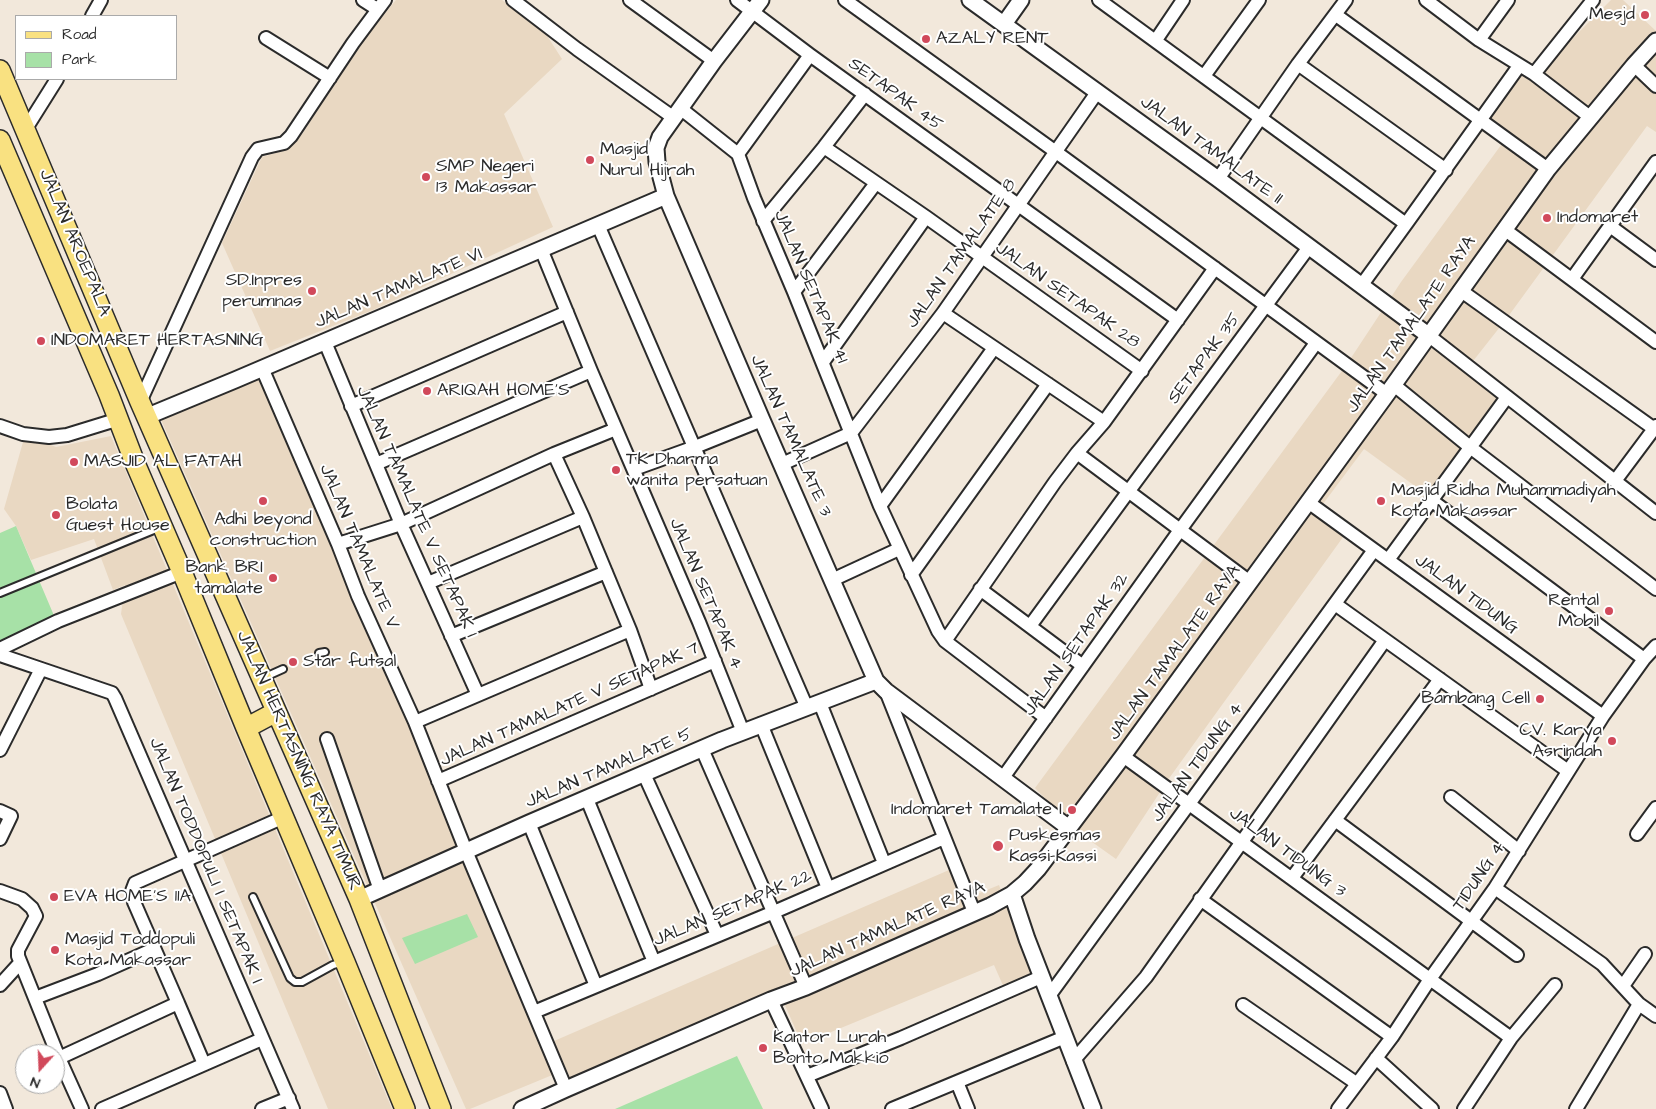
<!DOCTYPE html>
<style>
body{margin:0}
#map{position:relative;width:1656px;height:1109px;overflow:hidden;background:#f2e8db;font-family:"Architects Daughter",sans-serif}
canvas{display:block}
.legend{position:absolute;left:15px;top:15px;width:162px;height:65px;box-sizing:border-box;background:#fff;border:1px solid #aaa;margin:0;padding:6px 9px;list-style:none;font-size:15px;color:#2b2b2b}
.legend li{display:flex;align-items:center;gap:10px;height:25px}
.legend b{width:25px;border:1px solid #aaa}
.north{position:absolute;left:15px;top:1044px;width:50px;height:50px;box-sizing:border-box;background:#fff;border:1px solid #aaa;border-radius:50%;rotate:200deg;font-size:14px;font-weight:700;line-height:20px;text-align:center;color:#2b2b2b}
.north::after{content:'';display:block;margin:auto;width:18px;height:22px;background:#d1495b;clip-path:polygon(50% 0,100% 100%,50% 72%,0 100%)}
</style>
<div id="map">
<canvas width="1656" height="1109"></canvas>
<ul class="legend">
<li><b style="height:6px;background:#f9e181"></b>Road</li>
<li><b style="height:14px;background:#a7e1a7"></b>Park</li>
</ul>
<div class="north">N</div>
</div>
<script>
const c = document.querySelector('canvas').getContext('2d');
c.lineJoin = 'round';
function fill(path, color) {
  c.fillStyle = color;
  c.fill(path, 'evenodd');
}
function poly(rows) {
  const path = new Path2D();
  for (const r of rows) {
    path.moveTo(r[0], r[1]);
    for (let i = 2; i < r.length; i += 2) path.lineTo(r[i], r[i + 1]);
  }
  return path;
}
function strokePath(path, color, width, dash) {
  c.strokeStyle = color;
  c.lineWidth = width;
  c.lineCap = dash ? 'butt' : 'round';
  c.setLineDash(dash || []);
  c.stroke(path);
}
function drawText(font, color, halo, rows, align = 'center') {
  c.font = font + ' "Architects Daughter",sans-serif';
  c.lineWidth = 4;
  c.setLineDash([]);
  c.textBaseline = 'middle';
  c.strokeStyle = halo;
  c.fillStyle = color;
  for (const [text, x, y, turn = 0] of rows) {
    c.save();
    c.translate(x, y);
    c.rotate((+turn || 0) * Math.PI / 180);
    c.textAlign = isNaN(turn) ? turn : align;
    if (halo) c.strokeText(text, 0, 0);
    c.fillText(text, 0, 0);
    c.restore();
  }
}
fill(poly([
 [396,0,502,0,544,31,562,59,504,114,553,227,373,310,270,351,222,243,262,157,283,151,303,133,353,53],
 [1611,0,1623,0,1656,31,1656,132,1647,126,1507,318,1466,370,1504,399,1430,497,1364,449,1317,512,1346,533,1170,777,1116,859,1078,832,1035,788,1347,364,1401,282,1504,141,1480,124,1528,65,1538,73],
 [262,370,562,1071,470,1109,466,1109,159,415],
 [25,435,56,447,111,436,392,1109,328,1109,121,614,125,585,113,590,94,539,31,560,16,526,4,509],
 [956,867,970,897,999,885,1032,977,1005,990,994,965,802,1044,781,996,571,1080,554,1041]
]), '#e9d8c2');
fill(poly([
 [16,526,55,618,0,645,0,533],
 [467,914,478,937,415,964,402,938],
 [737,1056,763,1109,615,1109]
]), '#a7e1a7');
const service = poly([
 [0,593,161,527],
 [319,653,325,652],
 [263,678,283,669],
 [253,897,290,978,295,982,302,982,333,965,344,962]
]);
const minor = poly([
 [363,0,377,9],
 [513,0,577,49,674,118],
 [630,0,714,61],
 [737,0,810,55,1178,320],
 [845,0,1056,152,1387,394],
 [1099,0,1406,224,1361,286],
 [1426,0,1479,40,1534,74,1590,117],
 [1336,15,1548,169],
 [92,16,101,0],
 [266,38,330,78],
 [1156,40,1183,0],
 [1479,40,1508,0],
 [1298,64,1446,170],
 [1634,65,1656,86],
 [1534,74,1593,0],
 [1204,76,1259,0],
 [680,108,738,154],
 [25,130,57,79],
 [824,147,926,217,1142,371],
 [738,154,754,198,794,292,880,506,938,631,945,641,1046,718],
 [738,154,810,55],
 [1218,179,1298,64,1346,0],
 [763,221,824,147,865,94],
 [1406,224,1519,66],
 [598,225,807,708],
 [1610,226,1656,260],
 [1504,229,1656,342],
 [541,249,591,371,699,622,743,732],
 [1572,279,1656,162],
 [1460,290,1656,430],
 [794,292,876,183],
 [943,313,1104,422],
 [1428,335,1656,513],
 [325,342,401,524,478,695],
 [823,362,926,217],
 [262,368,338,544,358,596,415,722,466,851,566,1089],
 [1394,385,1470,447,1656,589],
 [140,402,252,157,258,149,284,143,291,136,353,43,385,0],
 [351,406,567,312],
 [0,426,23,434,49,437,67,435,119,419],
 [1077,453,1250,582],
 [554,454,583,517,630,630,651,689],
 [376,464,591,371],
 [782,464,851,433,943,313,1098,91],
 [634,469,695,447,762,420],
 [1615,481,1656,426],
 [1431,500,1644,659],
 [1308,502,1603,716],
 [880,506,994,348],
 [338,544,401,524,554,454,616,429],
 [1388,560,1507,397],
 [911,575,1048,384],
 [832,580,899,549],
 [428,583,583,517],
 [980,589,1083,666],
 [1335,604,1568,771],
 [1030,626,1128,492,1309,247],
 [451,636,606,572],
 [945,641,1055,482,1077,453,1104,422,1215,268],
 [0,649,58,621,182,572],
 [0,655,112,693,115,698,293,1109],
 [886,691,974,912],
 [820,703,884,863],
 [415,722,630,630],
 [761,724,828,888],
 [327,739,380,890],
 [702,749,806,987],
 [0,750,41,669],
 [1123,756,1511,1038],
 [644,774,717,935],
 [1002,779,1180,530,1316,343],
 [438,781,715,661],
 [1451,797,1519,851],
 [587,799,654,962],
 [0,811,11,816,0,839],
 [1335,820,1517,955],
 [529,823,596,986],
 [1637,834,1656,808],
 [1292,878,1440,679],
 [1495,888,1602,964,1639,1004,1656,1016],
 [0,891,22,899,32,908,36,916,18,950,18,956,59,1058,82,1109],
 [1200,899,1392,1037],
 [0,985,20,963],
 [1623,986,1645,954],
 [1049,996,1374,550],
 [35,998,98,974,154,949],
 [771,1000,822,1109],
 [178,1003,204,1064],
 [1243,1005,1356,1083],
 [534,1012,774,912,944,838],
 [59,1058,178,1003,134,902,132,891,135,883,284,817],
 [1376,1058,1432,1109],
 [1073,1061,1146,977,1385,640],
 [807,1076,901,1038,1041,977],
 [957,1082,968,1109],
 [0,1093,6,1109],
 [102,1109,262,1039],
 [262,1109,289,1098],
 [892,1109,1065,1037],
 [1338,1109,1392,1037,1430,979,1495,888,1603,716,1644,659,1656,646],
 [1464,1109,1511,1038,1555,985],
 [1576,1109,1639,1004]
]);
const tertiary = poly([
 [761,0,714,61,660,137,656,148,657,162,666,196,762,420,876,681,886,691,1069,828],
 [970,0,1218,179,1428,335],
 [1004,24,1021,0],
 [148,416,235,380,666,196],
 [1012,894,1027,939,1093,1109],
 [359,899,529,823,722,740,876,681],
 [522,1109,566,1089,771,1000,806,987,990,906,1012,894,1025,883,1038,869,1123,756,1387,394,1548,169,1634,65,1656,41]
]);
const primary = poly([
 [0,70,140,402,359,899,441,1109],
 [0,140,109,395,135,463,182,572,246,728,345,962,405,1109],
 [246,728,276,712]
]);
strokePath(service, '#2b2b2b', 10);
strokePath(minor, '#2b2b2b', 16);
strokePath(tertiary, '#2b2b2b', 19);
strokePath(primary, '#2b2b2b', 22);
strokePath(service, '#fff', 6);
strokePath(minor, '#fff', 12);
strokePath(tertiary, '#fff', 15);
strokePath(primary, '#f9e181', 19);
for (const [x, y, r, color] of [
 [1645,15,5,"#d1495b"],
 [926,39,5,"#d1495b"],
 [590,160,5,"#d1495b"],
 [426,177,5,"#d1495b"],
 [1547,218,5,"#d1495b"],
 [312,291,5,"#d1495b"],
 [41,341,5,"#d1495b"],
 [427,391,5,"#d1495b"],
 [74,462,5,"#d1495b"],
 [616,470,5,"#d1495b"],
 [263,501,5,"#d1495b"],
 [1381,501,5,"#d1495b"],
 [56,515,5,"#d1495b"],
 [273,578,5,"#d1495b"],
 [1609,611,5,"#d1495b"],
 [293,662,5,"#d1495b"],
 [1540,699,5,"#d1495b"],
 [1612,741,5,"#d1495b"],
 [1072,810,5,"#d1495b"],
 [998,846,6,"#d1495b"],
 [54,897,5,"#d1495b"],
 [55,950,5,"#d1495b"],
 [763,1048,5,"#d1495b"]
]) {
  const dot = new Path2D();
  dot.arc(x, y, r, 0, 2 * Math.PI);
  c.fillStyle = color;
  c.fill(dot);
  strokePath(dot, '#fff', 2);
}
drawText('18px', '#2b2b2b', '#fff', [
 ["Mesjd",1635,15,"right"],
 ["AZALY RENT",936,39],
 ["Masjid",600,150],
 ["Nurul Hijrah",600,171],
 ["SMP Negeri",436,167],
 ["13 Makassar",436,188],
 ["Indomaret",1557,218],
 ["SD.Inpres",302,281,"right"],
 ["perumnas",302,302,"right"],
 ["INDOMARET HERTASNING",51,341],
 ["ARIQAH HOME'S",437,391],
 ["TK Dharma",626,460],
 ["wanita persatuan",626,481],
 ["MASJID AL FATAH",84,462],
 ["Masjid Ridha Muhammadiyah",1391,491],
 ["Kota Makassar",1391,512],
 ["Bolata",66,505],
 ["Guest House",66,526],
 ["Adhi beyond",263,520,"center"],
 ["construction",263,541,"center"],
 ["Bank BRI",263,568,"right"],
 ["tamalate",263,589,"right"],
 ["Rental",1599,601,"right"],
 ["Mobil",1599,622,"right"],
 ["Star futsal",303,662],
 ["Bambang Cell",1530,699,"right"],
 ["CV. Karya",1602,731,"right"],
 ["Asrindah",1602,752,"right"],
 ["Indomaret Tamalate I",1062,810,"right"],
 ["Puskesmas",1009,836],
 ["Kassi-Kassi",1009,857],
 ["EVA HOME'S 11A",64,897],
 ["Masjid Toddopuli",65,940],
 ["Kota Makassar",65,961],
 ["Kantor Lurah",773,1038],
 ["Bonto Makkio",773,1059]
], 'left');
drawText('18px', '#2b2b2b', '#fff', [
 ["SETAPAK 45",895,95,36],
 ["JALAN TAMALATE II",1211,151,36],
 ["JALAN AROEPALA",74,243,67],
 ["JALAN TAMALATE 8",962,254,-55],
 ["JALAN SETAPAK 41",810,287,67],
 ["JALAN TAMALATE VI",399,289,-23],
 ["JALAN SETAPAK 28",1067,296,35],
 ["JALAN TAMALATE RAYA",1412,325,-55],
 ["SETAPAK 35",1205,359,-53],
 ["JALAN TAMALATE 3",790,436,66],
 ["JALAN TAMALATE V SETAPAK 1",416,512,66],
 ["JALAN TAMALATE V",358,547,67],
 ["JALAN SETAPAK 4",705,594,67],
 ["JALAN TIDUNG",1466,595,36],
 ["JALAN SETAPAK 32",1077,645,-55],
 ["JALAN TAMALATE RAYA",1175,653,-54],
 ["JALAN TAMALATE V SETAPAK 7",570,705,-24],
 ["JALAN HERTASNING RAYA TIMUR",298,761,66],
 ["JALAN TIDUNG 4",1198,763,-54],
 ["JALAN TAMALATE 5",609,769,-23],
 ["JALAN TIDUNG 3",1287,853,36],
 ["JALAN TODDOPULI I SETAPAK I",205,861,67],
 ["TIDUNG 4",1480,877,-56],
 ["JALAN SETAPAK 22",733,909,-23],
 ["JALAN TAMALATE RAYA",888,930,-24]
]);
</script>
